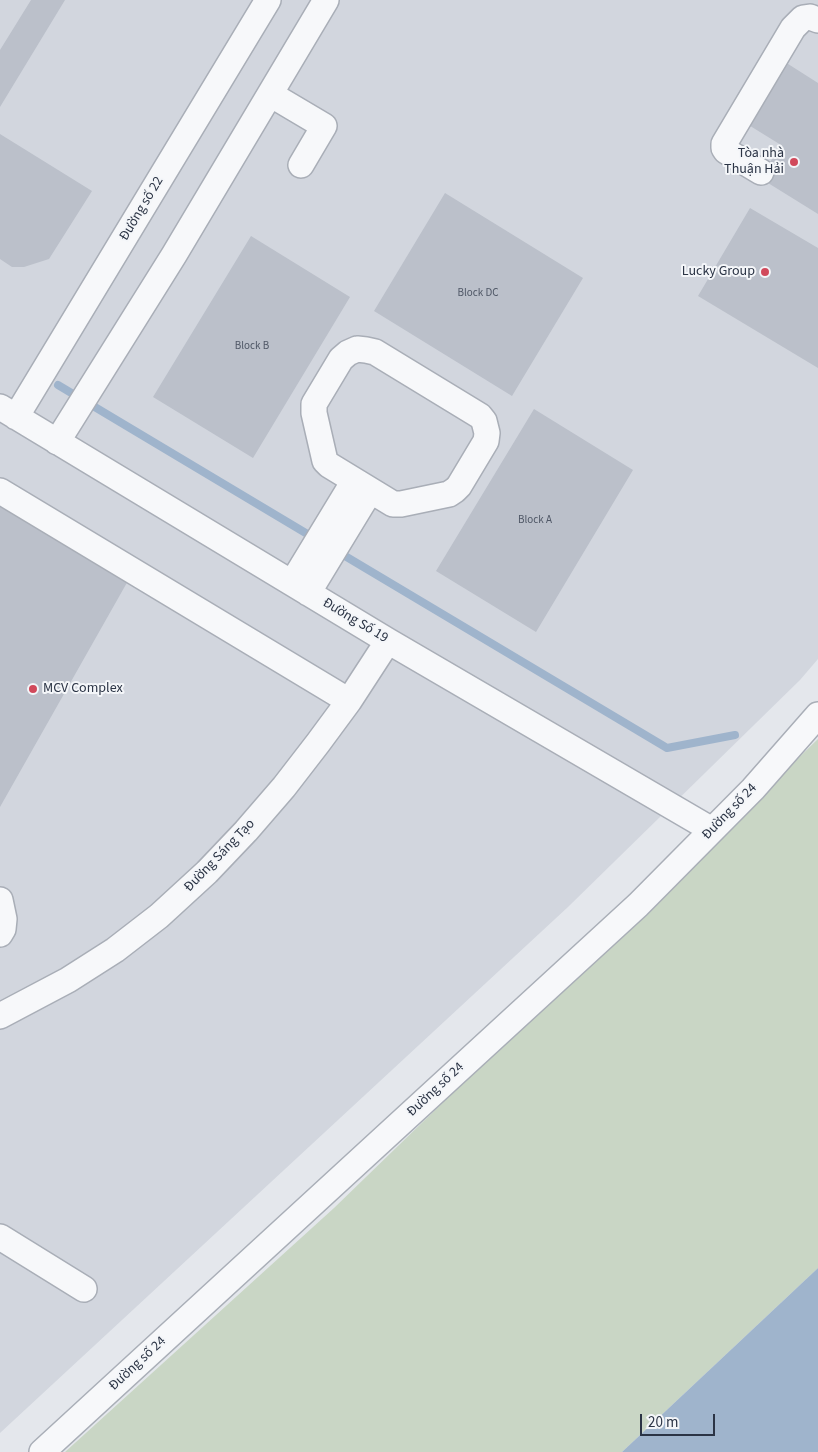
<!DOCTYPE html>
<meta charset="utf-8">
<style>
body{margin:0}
#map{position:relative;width:818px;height:1452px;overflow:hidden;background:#e4e7ec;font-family:"Source Sans 3",sans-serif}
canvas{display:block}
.scale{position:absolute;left:640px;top:1414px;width:75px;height:22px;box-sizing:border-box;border:2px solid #2b3445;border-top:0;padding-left:6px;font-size:15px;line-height:18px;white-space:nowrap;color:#2b3445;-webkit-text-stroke:4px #f4f6f9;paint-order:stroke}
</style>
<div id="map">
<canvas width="818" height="1452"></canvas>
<div class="scale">20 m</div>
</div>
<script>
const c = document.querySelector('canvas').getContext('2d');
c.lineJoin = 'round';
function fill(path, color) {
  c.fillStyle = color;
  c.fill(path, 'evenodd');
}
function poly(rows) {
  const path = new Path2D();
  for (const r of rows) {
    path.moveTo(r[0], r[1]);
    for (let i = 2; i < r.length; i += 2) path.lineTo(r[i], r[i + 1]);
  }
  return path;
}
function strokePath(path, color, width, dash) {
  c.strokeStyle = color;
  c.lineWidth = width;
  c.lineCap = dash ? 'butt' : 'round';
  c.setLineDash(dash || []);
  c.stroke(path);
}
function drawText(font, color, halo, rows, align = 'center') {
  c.font = font + ' "Source Sans 3",sans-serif';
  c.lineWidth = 4;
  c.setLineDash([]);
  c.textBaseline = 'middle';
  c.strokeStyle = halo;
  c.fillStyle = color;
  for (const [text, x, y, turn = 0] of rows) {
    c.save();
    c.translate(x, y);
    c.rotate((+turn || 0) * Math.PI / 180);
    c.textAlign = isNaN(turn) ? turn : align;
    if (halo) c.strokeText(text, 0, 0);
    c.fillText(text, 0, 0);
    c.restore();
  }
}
fill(poly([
 [0,0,818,0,818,659,800,680,568,907,0,1433]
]), '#d2d6de');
fill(poly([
 [818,739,818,1268,622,1452,65,1452,334,1208]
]), '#c9d6c5');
fill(poly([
 [818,1268,818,1452,622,1452]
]), '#9fb4cc');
strokePath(poly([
 [58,385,309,535],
 [340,553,667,748,735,735]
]), '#9fb4cc', 8);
fill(poly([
 [31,0,65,0,0,107,0,50],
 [785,62,818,83,818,214,760,178,781,145,747,124],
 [0,134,92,191,49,259,24,267,12,267,0,259],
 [445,193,583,278,512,396,374,311],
 [750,208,818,248,818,368,698,296],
 [251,236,350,297,253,458,153,397],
 [534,409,633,470,536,632,436,571],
 [0,498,133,572,0,807]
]), '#bbc0ca');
const minor = poly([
 [270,94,324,126,301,165],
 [761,172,726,151,724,148,724,144,793,28,803,18,810,17,818,20],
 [357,349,366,350,375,352,480,416,484,421,487,433,486,441,459,486,455,490,449,494,401,504,393,504,329,465,325,461,314,413,314,404,341,359,348,353,357,349],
 [0,407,388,641,712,830],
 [16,417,268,0],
 [57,442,174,255,326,0],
 [0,491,349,701],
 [292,583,354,481],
 [308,593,370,491],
 [0,900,4,919,3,929,0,934],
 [0,1016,68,980,115,950,159,916,207,872,246,831,284,787,318,743,349,701,388,641],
 [0,1237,84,1289],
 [42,1452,638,905,753,789,818,715]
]);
strokePath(minor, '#a9aeb7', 28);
strokePath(minor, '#f7f8fa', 25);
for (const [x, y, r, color] of [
 [794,162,5,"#d1495b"],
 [765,272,5,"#d1495b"],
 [33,689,5,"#d1495b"]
]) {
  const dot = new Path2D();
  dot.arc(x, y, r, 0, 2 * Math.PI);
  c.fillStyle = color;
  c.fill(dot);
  strokePath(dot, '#f4f6f9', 2);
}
drawText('11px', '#4f5766', null, [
 ["Block DC",478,294],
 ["Block B",252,347],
 ["Block A",535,521]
]);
drawText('14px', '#2b3445', '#f4f6f9', [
 ["Tòa nhà",784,154],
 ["Thuận Hải",784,170],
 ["Lucky Group",755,272],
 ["MCV Complex",43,689,"left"]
], 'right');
drawText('14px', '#2b3445', '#f4f6f9', [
 ["Đường số 22",142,209,-59],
 ["Đường Số 19",355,621,31],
 ["Đường số 24",730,812,-46],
 ["Đường Sáng Tạo",220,856,-46],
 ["Đường số 24",436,1090,-43],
 ["Đường số 24",138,1364,-43]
]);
</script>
